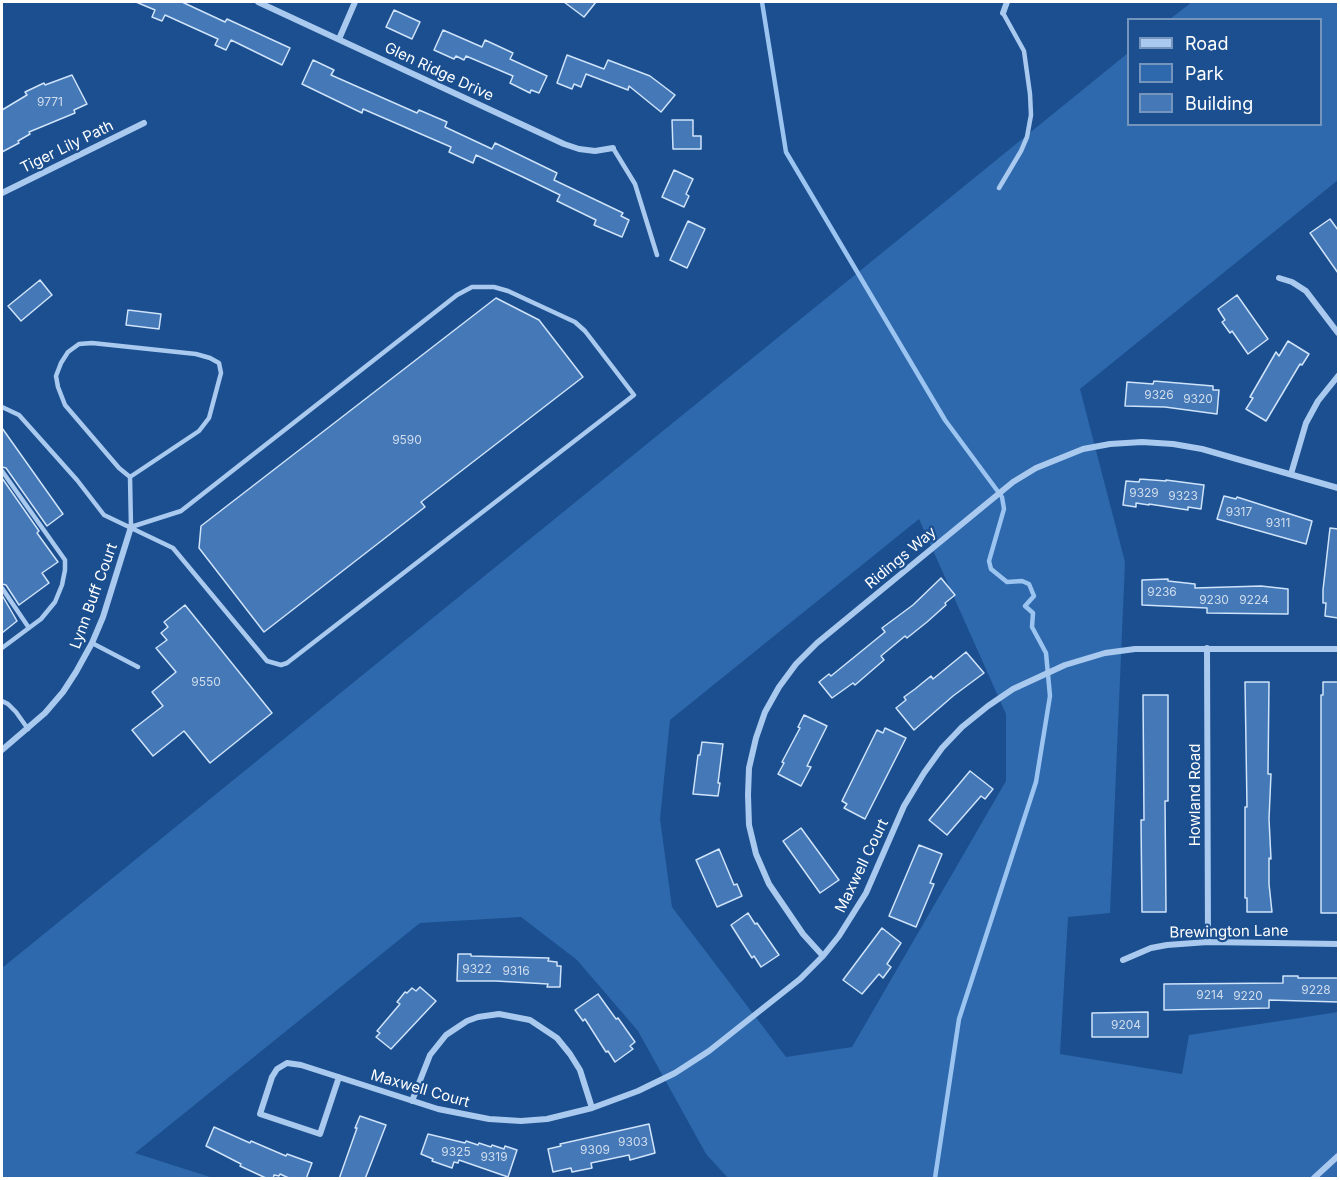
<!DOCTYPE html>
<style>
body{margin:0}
#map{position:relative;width:1340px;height:1180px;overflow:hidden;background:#1b4f8f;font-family:Inter,sans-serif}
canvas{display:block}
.frame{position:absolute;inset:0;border:3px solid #fff;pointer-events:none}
.legend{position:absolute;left:1127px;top:18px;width:195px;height:108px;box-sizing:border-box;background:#1b4f8f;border:2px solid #7695bc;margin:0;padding:8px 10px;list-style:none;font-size:18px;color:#fff}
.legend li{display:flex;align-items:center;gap:12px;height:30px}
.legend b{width:30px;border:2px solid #7695bc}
</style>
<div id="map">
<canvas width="1340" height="1180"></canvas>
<div class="frame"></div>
<ul class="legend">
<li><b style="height:8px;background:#a9c9ee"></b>Road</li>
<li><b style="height:16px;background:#2e69ad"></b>Park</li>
<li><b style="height:16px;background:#4478b7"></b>Building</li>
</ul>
</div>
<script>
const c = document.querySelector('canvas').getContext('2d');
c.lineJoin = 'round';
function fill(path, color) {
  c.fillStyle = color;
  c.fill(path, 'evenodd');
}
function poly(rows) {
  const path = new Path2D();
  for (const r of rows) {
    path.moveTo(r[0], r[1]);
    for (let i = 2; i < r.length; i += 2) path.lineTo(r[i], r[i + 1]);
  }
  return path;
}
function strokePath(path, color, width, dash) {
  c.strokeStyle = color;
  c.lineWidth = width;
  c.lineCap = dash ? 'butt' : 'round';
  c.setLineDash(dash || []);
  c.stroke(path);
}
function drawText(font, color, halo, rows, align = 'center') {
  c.font = font + ' Inter,sans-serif';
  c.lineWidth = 4.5;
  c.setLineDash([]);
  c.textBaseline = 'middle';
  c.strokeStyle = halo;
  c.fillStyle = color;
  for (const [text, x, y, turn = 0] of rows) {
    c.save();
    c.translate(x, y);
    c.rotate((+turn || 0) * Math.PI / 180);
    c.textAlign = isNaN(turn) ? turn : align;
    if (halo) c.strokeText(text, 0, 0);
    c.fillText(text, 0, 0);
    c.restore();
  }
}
fill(poly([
 [1192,2,1338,2,1338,180,1080,389,1125,562,1110,913,1068,917,1060,1054,1182,1074,1189,1035,1338,1012,1338,1178,728,1178,706,1154,638,1031,577,960,521,917,420,923,135,1153,213,1178,2,1178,2,968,1128,53,1128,124,1320,124,1320,20,1170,19],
 [919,519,1006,714,1006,781,852,1047,786,1057,672,907,660,819,670,720]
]), '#2e69ad');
strokePath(poly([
 [762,2,786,152,945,420,1002,497,1004,509,989,561,991,569,1007,582,1022,581,1029,584,1034,596,1025,606,1033,613,1032,627,1046,653,1050,696,1036,782,959,1019,935,1178]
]), '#9cc4f0', 4.5);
const building = poly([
 [136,2,182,2,225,22,227,19,290,48,282,65,231,40,226,50,215,45,218,39,165,15,162,21,152,17,155,10,136,2],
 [564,2,596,2,584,17,564,2],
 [394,10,420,22,412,39,386,27,394,10],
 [443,30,482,47,485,40,513,53,510,59,547,76,539,93,531,90,530,93,510,83,513,76,466,56,464,60,456,56,454,59,434,50,443,30],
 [567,55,604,69,608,60,650,76,675,95,661,112,629,86,628,90,586,74,581,87,574,84,572,89,557,83,567,55],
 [313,60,334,70,331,75,417,113,419,110,447,122,445,127,492,149,495,143,557,173,554,180,623,213,621,216,629,220,622,237,594,225,596,220,557,201,560,195,523,177,476,155,473,163,449,152,451,147,363,109,362,113,302,84,313,60],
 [72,75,87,104,74,110,75,113,29,132,30,134,18,141,19,143,2,152,2,110,27,95,25,92,44,83,45,85,72,75],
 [672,120,693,120,693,136,701,136,701,149,673,149,672,120],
 [674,170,693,179,686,194,689,196,684,207,662,197,674,170],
 [1330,219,1338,230,1338,273,1310,233,1330,219],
 [688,221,705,229,687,268,670,260,688,221],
 [40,280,52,295,21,321,8,306,40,280],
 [1237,295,1268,339,1248,354,1232,331,1230,333,1222,322,1225,320,1218,309,1237,295],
 [496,298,539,320,583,377,421,502,425,507,264,632,199,548,201,526,496,298],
 [128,310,161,314,159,329,126,325,128,310],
 [1288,341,1309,354,1302,365,1300,364,1266,421,1246,409,1253,398,1250,397,1276,352,1279,356,1288,341],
 [1154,381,1213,386,1213,390,1219,390,1217,414,1165,407,1125,406,1127,382,1153,384,1154,381],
 [2,428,63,514,47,526,6,468,2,467,2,428],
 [2,478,39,531,37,533,58,562,42,573,49,583,19,605,6,585,2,584,2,478],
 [1140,479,1166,481,1166,480,1204,485,1201,509,1188,507,1188,510,1149,504,1149,505,1136,503,1136,507,1123,505,1126,481,1139,482,1140,479],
 [1224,496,1236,499,1237,497,1312,521,1306,544,1217,519,1224,496],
 [1330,528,1338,529,1338,618,1325,616,1326,603,1323,603,1323,590,1330,528],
 [941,578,955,595,945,603,946,605,927,622,907,638,905,636,881,656,884,660,855,685,853,683,832,698,819,682,829,674,831,676,885,632,882,628,913,605,941,578],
 [1168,579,1168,581,1195,584,1195,588,1261,586,1288,589,1288,614,1207,613,1207,608,1142,605,1142,580,1168,579],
 [2,595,17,621,2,633,2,595],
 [185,605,272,713,210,763,184,731,153,756,132,730,163,706,152,692,176,672,156,648,167,640,161,633,168,627,164,622,185,605],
 [966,652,984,673,953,696,914,730,896,708,906,700,904,697,915,689,931,676,933,679,966,652],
 [1245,682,1269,682,1268,774,1271,774,1269,819,1271,859,1269,858,1269,884,1272,912,1247,912,1247,898,1245,898,1245,807,1247,807,1245,682],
 [1323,682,1338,682,1338,913,1321,913,1321,695,1323,695,1323,682],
 [1143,695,1168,695,1168,801,1165,801,1166,912,1142,912,1141,820,1144,820,1143,695],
 [804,715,827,726,807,766,811,767,801,786,778,774,784,763,782,762,800,728,798,727,804,715],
 [885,728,906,738,865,819,844,808,847,804,842,801,877,730,883,733,885,728],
 [702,742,723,744,718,783,720,783,718,796,693,794,698,755,700,755,702,742],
 [970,771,993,789,985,799,981,796,947,835,929,820,970,771],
 [801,828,839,880,820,893,783,841,801,828],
 [919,845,942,854,930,883,934,884,916,927,889,916,919,845],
 [719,849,734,885,737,884,742,896,717,907,696,860,719,849],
 [748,913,755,924,757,923,779,955,761,967,754,956,752,958,731,925,748,913],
 [882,928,901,943,887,964,891,967,883,978,879,974,862,994,843,980,882,928],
 [458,954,471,954,471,956,549,958,548,961,557,962,557,966,561,966,560,987,547,987,548,984,496,981,457,981,458,954],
 [1283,976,1298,976,1298,978,1338,978,1338,1002,1269,1000,1269,1008,1164,1010,1164,984,1283,983,1283,976],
 [420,987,436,1001,391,1049,376,1037,380,1033,377,1031,400,1004,397,1002,405,992,407,993,412,988,416,991,420,987],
 [598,994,616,1019,618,1018,635,1042,630,1046,633,1049,615,1062,608,1051,606,1052,585,1019,583,1021,575,1010,598,994],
 [1148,1012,1148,1037,1092,1037,1092,1013,1148,1012],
 [360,1116,386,1125,365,1179,339,1179,357,1128,355,1128,360,1116],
 [649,1124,655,1153,630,1160,629,1155,591,1163,592,1168,572,1172,571,1168,553,1172,548,1149,561,1146,560,1144,649,1124],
 [214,1127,250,1143,251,1141,286,1156,287,1154,312,1163,306,1179,291,1179,280,1174,279,1176,274,1175,273,1179,268,1179,240,1166,241,1164,206,1146,214,1127],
 [428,1134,465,1143,466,1141,478,1145,479,1143,491,1147,492,1145,504,1149,505,1146,517,1150,508,1177,459,1160,458,1163,454,1162,452,1168,432,1161,433,1159,421,1154,428,1134]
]);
fill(building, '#4478b7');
strokePath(building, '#cfe3fa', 1.5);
strokePath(poly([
 [613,148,635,184,657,255],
 [999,188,1021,151,1027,137,1031,115,1030,94,1024,51,1003,13],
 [2,407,19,415,77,480,104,515,173,548,267,661,281,665,287,663,634,395,585,331,575,322,508,291,494,287,472,287,457,295,181,511,131,527],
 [2,471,65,560,65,570,62,585,55,602,41,619,2,648],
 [130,477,119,468,65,405,58,387,56,376,61,363,68,352,79,344,92,343,196,354,210,358,219,363,221,373,209,418,199,431,130,477,131,527],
 [2,588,29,628],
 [92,643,138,667],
 [2,701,8,704,16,712,28,729]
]), '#a9c9ee', 4.5);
strokePath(poly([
 [258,2,564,144,579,149,595,151,613,148],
 [1003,13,1007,2],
 [339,39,355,2],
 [2,193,144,123],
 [1279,278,1292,282,1306,291,1338,333],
 [1291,474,1306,423,1318,401,1338,376],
 [1207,648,1208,942],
 [2,750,45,713,63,692,76,672,92,643,103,617,131,527],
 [823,956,803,934,769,884,756,854,749,825,748,795,749,768,756,738,765,712,779,687,796,664,817,643,1013,482,1036,468,1083,449,1110,444,1142,442,1173,444,1202,449,1338,488],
 [1123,960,1151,948,1167,945,1208,942,1338,944],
 [339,1077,320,1134,260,1114,272,1077,277,1069,287,1063,301,1065,438,1109,489,1119,521,1121,547,1119,592,1108,638,1091,675,1073,709,1051,800,979,823,956,839,936,866,893,904,806,924,773,942,748,962,727,988,706,1013,689,1065,665,1105,653,1135,649,1338,649],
 [412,1101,430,1055,446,1035,467,1021,478,1017,499,1014,530,1020,557,1038,570,1054,580,1070,592,1108],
 [1314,1178,1338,1156]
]), '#a9c9ee', 6);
drawText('12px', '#d0dded', null, [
 ["9771",50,102],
 ["9326",1159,395],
 ["9320",1198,399],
 ["9590",407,440],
 ["9329",1144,493],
 ["9323",1183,496],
 ["9317",1239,512],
 ["9311",1278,523],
 ["9236",1162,592],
 ["9230",1214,600],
 ["9224",1254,600],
 ["9550",206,682],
 ["9322",477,969],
 ["9316",516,971],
 ["9228",1316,990],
 ["9214",1210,995],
 ["9220",1248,996],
 ["9204",1126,1025],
 ["9303",633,1142],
 ["9309",595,1150],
 ["9325",456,1152],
 ["9319",494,1157]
]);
drawText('15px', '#fff', '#1b4f8f', [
 ["Glen Ridge Drive",439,72,25],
 ["Tiger Lily Path",67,147,-26],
 ["Ridings Way",901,558,-40],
 ["Lynn Buff Court",94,596,-70],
 ["Howland Road",1195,795,-90],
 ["Maxwell Court",862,866,-64],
 ["Brewington Lane",1229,932,-1],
 ["Maxwell Court",420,1089,16]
]);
</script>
